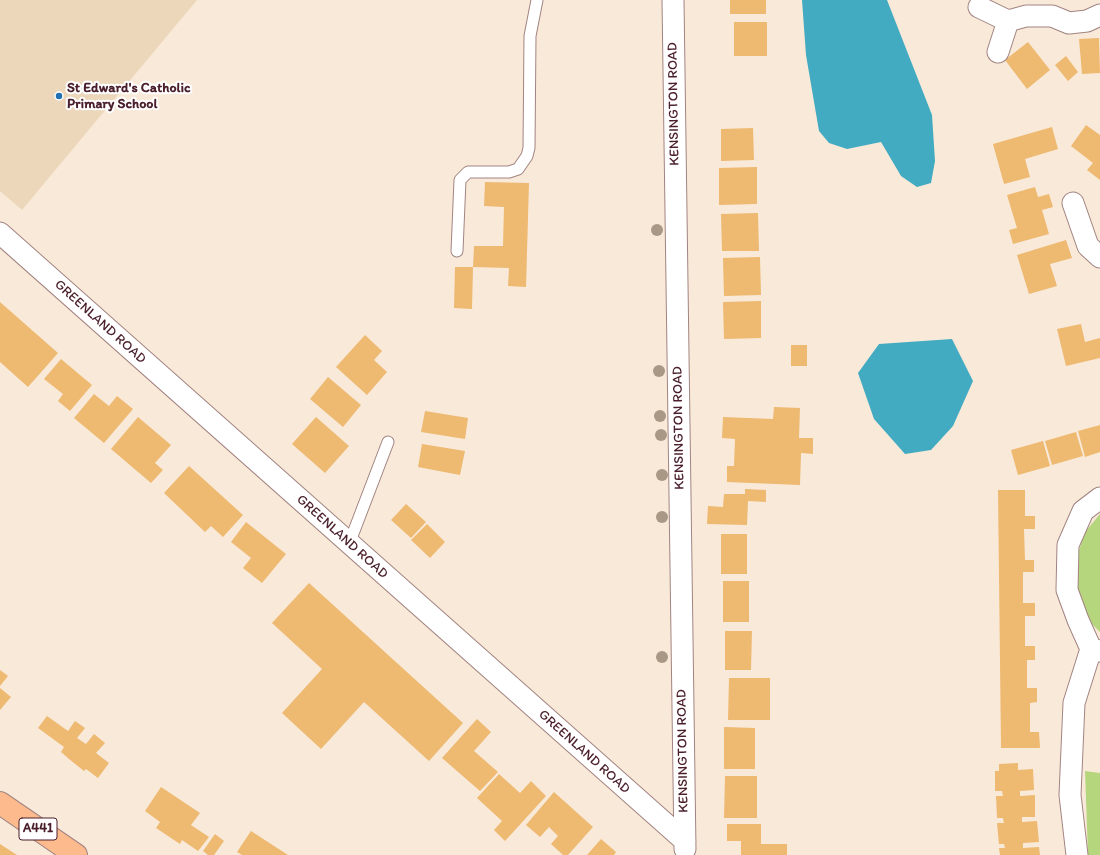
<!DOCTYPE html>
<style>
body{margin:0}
canvas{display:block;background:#f9e9d8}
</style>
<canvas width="1100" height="855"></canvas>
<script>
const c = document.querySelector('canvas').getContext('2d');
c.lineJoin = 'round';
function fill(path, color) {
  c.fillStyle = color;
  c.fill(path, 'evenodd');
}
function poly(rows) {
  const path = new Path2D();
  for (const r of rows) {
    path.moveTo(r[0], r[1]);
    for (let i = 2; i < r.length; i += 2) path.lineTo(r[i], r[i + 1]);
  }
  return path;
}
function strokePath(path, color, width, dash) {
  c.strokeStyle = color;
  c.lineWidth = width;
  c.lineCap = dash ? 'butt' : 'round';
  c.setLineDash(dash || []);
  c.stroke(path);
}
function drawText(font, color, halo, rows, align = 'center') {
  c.font = font + ' Itim,sans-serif';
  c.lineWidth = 4;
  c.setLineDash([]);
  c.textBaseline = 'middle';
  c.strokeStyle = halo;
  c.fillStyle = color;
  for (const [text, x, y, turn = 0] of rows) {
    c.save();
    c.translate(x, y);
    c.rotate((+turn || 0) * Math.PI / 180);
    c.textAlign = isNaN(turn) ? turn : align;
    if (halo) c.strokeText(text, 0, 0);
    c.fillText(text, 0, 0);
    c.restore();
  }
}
fill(poly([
 [0,0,197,0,22,210,0,191]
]), '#ecd7ba');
fill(poly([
 [1100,514,1100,632,1089,621,1075,598,1074,566,1085,532],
 [1085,771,1100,773,1100,855,1088,855]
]), '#b6d67d');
fill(poly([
 [802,0,887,0,932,115,935,161,931,183,917,187,901,176,881,142,847,149,829,143,819,131,806,55],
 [952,339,973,381,953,426,931,450,905,454,874,419,858,373,879,344]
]), '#42abc2');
fill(poly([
 [730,0,766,0,766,14,730,14],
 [734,22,767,22,767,56,734,56],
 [1099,38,1100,73,1082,74,1079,39],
 [1028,42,1050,70,1027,89,1005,60],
 [1066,56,1078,72,1068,81,1055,65],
 [1086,125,1100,135,1100,180,1087,170,1093,163,1071,146],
 [1052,127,1058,149,1025,159,1030,177,1004,184,993,144],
 [753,128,754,160,721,161,721,129],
 [757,167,757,204,719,205,719,168],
 [485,182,529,183,526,287,508,286,509,268,473,267,474,246,503,246,504,207,484,206],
 [1035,187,1038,197,1049,194,1053,207,1042,210,1049,234,1013,244,1009,230,1017,228,1007,195],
 [758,213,759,251,722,251,721,214],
 [1066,240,1072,258,1050,264,1057,286,1029,294,1017,255],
 [760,257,761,295,724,296,723,258],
 [455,267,473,267,472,309,454,308],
 [761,301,761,338,724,339,723,302],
 [0,302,58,353,28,387,0,362],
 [1081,324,1085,342,1100,338,1100,358,1066,366,1057,329],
 [365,335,382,351,374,360,387,372,367,395,336,367],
 [791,345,807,345,807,366,791,366],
 [61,359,92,385,70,411,58,401,63,394,44,379],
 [328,377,361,405,343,427,310,399],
 [94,394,109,406,117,396,133,409,104,443,74,418],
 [774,407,800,408,799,438,813,438,813,454,801,453,800,485,727,482,727,466,734,466,735,439,722,438,723,417,773,419],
 [425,411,468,418,465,439,421,432],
 [138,417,171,445,155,463,163,470,151,483,111,449],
 [316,417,349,446,325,473,292,444],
 [1100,425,1100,452,1085,457,1078,431],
 [1076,432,1083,456,1052,465,1045,441],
 [1043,441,1050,466,1018,475,1011,450],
 [422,444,465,451,460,475,418,467],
 [189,466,243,515,223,537,211,526,205,532,164,493],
 [745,489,766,490,766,502,748,501,747,525,707,524,708,506,723,507,724,494,745,494],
 [998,490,1025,490,1025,516,1035,516,1035,529,1024,529,1025,560,1034,560,1034,572,1023,572,1023,603,1035,603,1035,616,1025,616,1025,646,1035,646,1035,660,1027,660,1027,688,1037,688,1037,702,1030,703,1030,732,1039,732,1040,748,1001,748],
 [406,504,426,522,411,538,391,520],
 [246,522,286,554,262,583,243,568,251,558,231,542],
 [427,524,445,542,430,558,411,540],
 [721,534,747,534,747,574,721,574],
 [723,581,749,581,749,622,723,622],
 [309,583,463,723,429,761,364,702,321,749,282,713,322,669,272,623],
 [725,631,752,631,751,670,725,670],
 [0,670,8,676,0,686],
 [729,678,770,678,770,720,728,720],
 [0,688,11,697,0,710],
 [47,716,68,731,75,721,85,728,77,738,86,744,94,734,105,743,96,753,109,763,98,778,86,769,84,771,69,759,61,752,64,747,38,728],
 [477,719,491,732,474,751,498,772,480,791,442,758],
 [724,727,755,728,755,769,724,769],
 [1018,763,1018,770,1033,769,1034,790,1020,791,1020,796,1035,795,1035,817,1022,817,1022,822,1037,821,1039,842,1023,843,1023,848,1039,847,1040,855,1000,855,999,848,1005,848,1004,844,999,844,997,823,1004,823,1003,818,997,818,996,796,1003,796,1002,791,995,791,995,771,999,771,999,764],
 [499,774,520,793,531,781,546,796,505,841,494,830,502,821,477,798],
 [725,776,757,776,757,818,724,818],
 [161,787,200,813,191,825,209,837,198,851,182,840,180,844,156,828,160,822,145,811],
 [554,792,593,827,568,855,563,855,551,844,558,836,549,827,540,837,526,825],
 [727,824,761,824,761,844,787,844,787,855,741,855,741,841,727,841],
 [251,831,288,855,242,855,237,852],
 [215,834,224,841,214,855,208,855,203,851],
 [601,839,616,852,614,855,587,855],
 [0,844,17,855,0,855]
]), '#eeb971');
const service = poly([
 [457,251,460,180,468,172,509,172,518,169,527,156,529,148,530,36,537,0],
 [349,544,388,442]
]);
const minor = poly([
 [673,0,685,849],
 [979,7,1008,21],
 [998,52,1008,21,1026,16,1052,16,1069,23,1087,21,1100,15],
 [1073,203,1088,246,1100,257],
 [0,233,685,841],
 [1091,649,1078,620,1067,590,1068,545,1083,511,1100,498],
 [1077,855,1070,795,1074,703,1091,649,1100,651]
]);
const primary = poly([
 [0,803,76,855]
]);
strokePath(service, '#a28482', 13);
strokePath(minor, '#a28482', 23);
strokePath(primary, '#a28482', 24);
strokePath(service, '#fff', 11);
strokePath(minor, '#fff', 21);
strokePath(primary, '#fcba8d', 22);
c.fillStyle = '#aa9887';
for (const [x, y] of [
 [657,230],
 [659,371],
 [660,416],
 [661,435],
 [662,475],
 [662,517],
 [662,657]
]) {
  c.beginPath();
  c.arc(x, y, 6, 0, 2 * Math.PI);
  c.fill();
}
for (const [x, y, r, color] of [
 [59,96,4,"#1f6fb2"]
]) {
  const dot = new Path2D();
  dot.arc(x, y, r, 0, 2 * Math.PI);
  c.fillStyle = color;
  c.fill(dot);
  strokePath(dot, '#fff', 1.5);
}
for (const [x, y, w] of [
 [38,829,38]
]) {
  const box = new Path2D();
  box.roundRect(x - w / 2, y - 11, w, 22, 3);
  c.fillStyle = '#fff';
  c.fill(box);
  strokePath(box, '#4a1f2b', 1);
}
drawText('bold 13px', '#4a1f2b', null, [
 ["A441",38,829]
]);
drawText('bold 14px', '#4a1f2b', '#fff', [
 ["St Edward's Catholic",67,88],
 ["Primary School",67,104]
], 'left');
drawText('14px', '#4a1f2b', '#fff', [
 ["KENSINGTON ROAD",674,104,-91],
 ["GREENLAND ROAD",100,322,42],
 ["KENSINGTON ROAD",679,428,-91],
 ["GREENLAND ROAD",342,537,42],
 ["KENSINGTON ROAD",683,751,-91],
 ["GREENLAND ROAD",584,752,42]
]);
</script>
